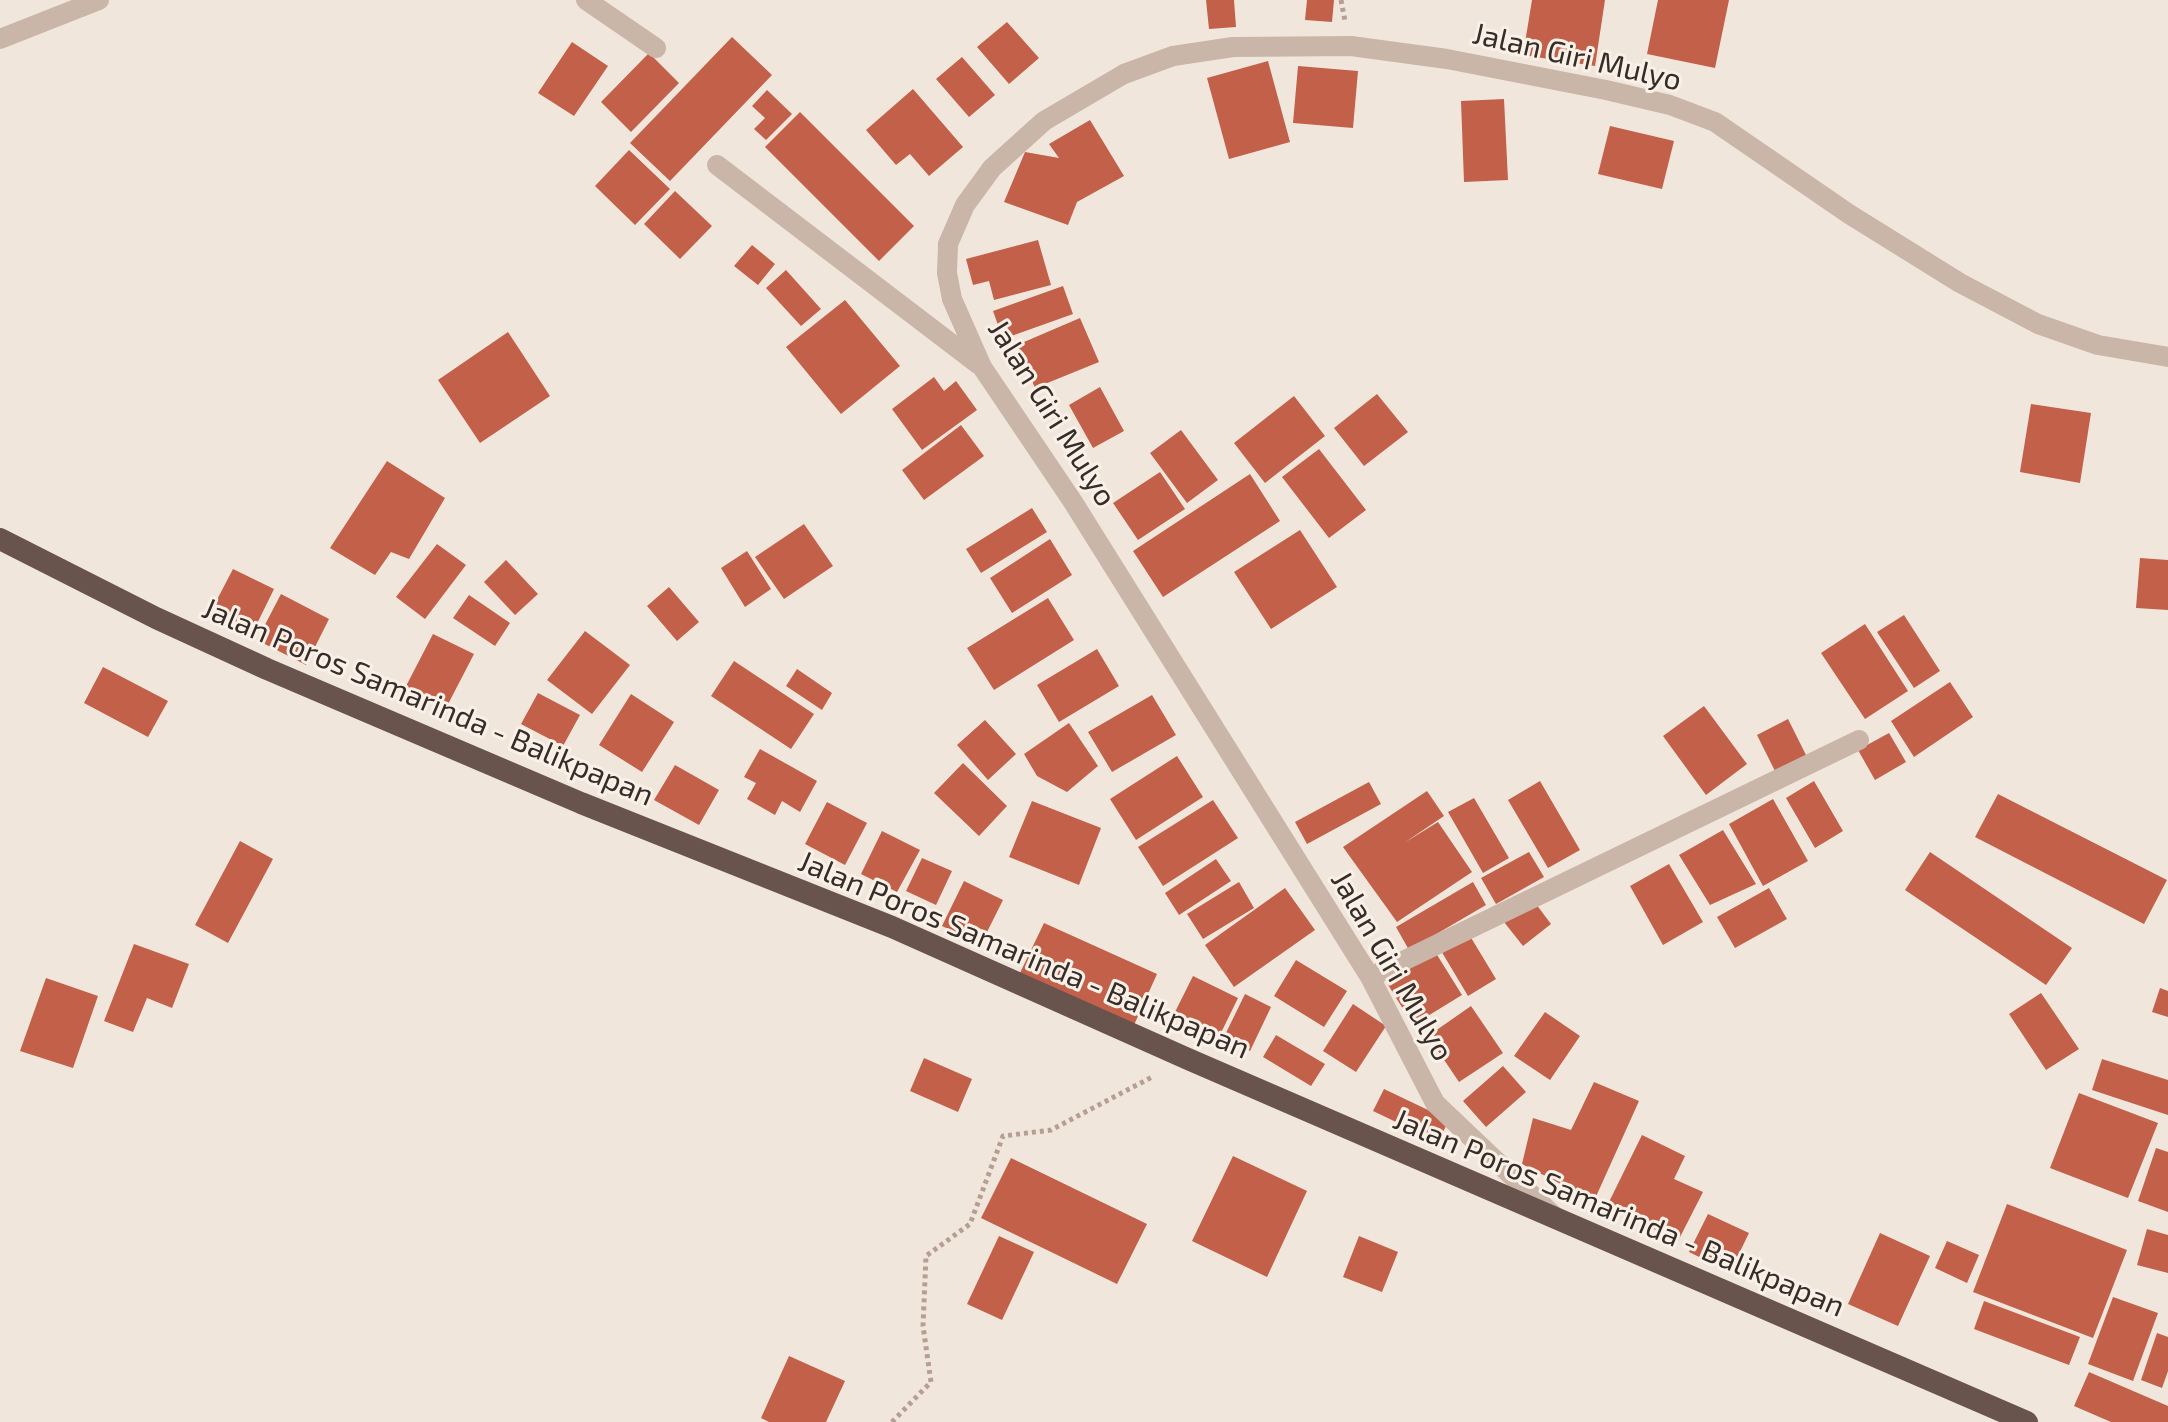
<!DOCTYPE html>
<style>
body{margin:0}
canvas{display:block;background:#f1e6dc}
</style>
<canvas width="2168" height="1422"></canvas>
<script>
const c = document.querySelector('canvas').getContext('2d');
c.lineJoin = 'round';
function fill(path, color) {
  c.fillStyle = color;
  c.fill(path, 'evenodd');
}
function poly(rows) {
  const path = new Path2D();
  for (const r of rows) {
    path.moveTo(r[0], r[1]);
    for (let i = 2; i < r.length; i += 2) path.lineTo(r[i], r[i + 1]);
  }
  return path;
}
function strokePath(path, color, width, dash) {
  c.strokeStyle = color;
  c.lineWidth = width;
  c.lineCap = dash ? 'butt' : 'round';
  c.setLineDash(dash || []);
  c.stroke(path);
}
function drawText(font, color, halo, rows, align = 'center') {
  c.font = font + ' "Exo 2",sans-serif';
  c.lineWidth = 6;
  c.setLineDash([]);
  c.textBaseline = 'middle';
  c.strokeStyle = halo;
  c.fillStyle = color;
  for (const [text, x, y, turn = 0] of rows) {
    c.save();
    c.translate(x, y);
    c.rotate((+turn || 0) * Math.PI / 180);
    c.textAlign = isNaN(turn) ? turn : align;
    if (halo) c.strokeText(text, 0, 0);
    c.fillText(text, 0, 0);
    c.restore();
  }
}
fill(poly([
 [1206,0,1234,0,1236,27,1209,29],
 [1307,0,1334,0,1332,22,1305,20],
 [1532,0,1605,0,1595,66,1523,55],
 [1658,0,1729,0,1715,68,1647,54],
 [1007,22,1039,58,1009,84,977,47],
 [732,37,772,75,670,181,630,143],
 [572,42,608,66,574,116,538,93],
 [649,53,679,83,631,132,601,102],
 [962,57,995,95,969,117,936,79],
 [1268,61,1290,142,1229,159,1207,78],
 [1298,66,1358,71,1353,128,1293,123],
 [913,89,963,147,929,176,910,154,896,165,866,130],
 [767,90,792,114,766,140,754,129,765,118,752,106],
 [1504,99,1508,180,1464,182,1461,101],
 [800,112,914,226,879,261,765,147],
 [1090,120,1124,176,1077,202,1068,225,1004,202,1025,152,1059,158,1049,144],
 [1610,126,1674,141,1662,189,1598,174],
 [629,150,670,189,635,225,595,186],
 [675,191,712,226,680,259,644,224],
 [1038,240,1051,285,994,300,989,281,973,285,966,259],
 [752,245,775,264,758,285,734,266],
 [786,270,821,309,801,326,766,288],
 [1063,286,1073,314,1003,339,993,311],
 [845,300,900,366,841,414,786,347],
 [1080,318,1099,362,1035,388,1017,345],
 [508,332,550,396,480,443,438,380],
 [934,377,944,391,956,381,977,410,922,450,892,409],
 [1100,387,1124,431,1093,448,1069,405],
 [1377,394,1408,432,1364,466,1334,428],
 [1294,396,1325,436,1265,483,1234,443],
 [2031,404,2091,413,2080,483,2020,472],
 [961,425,984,456,924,500,902,470],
 [1181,430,1218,480,1187,503,1150,453],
 [1319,449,1366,510,1329,538,1282,477],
 [387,461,445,498,409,559,391,552,375,575,330,548],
 [1160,472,1185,509,1138,540,1113,503],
 [1250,474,1280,521,1163,597,1133,551],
 [1032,508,1047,532,981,573,966,549],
 [804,524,833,566,784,599,755,557],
 [1300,530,1337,587,1271,629,1234,572],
 [1050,539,1072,575,1012,613,990,578],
 [437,544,466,565,425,619,396,597],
 [747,551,771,589,745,607,721,568],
 [2140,558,2168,560,2168,610,2136,608],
 [506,560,538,594,515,615,484,582],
 [233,569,274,589,250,638,208,617],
 [669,587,699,622,677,641,647,606],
 [281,594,329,619,306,665,257,640],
 [469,595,510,623,495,646,453,618],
 [1048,598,1074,640,994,690,967,648],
 [1904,615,1940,671,1914,688,1877,632],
 [1865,624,1908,691,1865,719,1821,653],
 [585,631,630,665,592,714,547,680],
 [433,634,474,654,445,710,404,690],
 [1097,649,1119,686,1059,722,1037,685],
 [734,661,814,714,791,749,711,696],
 [103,667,168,701,148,737,84,703],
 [797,669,832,693,822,710,786,686],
 [1950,682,1973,717,1914,757,1891,721],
 [538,693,580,715,563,746,521,724],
 [631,694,674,722,642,772,599,745],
 [1152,695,1176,735,1112,772,1088,732],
 [1704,706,1747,764,1706,795,1663,736],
 [1788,719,1808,759,1777,775,1757,735],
 [985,720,1016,754,988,780,957,745],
 [1069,723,1098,766,1067,792,1037,776,1024,754],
 [1889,733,1906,762,1875,780,1858,750],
 [760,749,817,781,800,812,782,801,775,815,747,799,756,783,744,777],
 [1177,756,1203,797,1136,840,1110,799],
 [963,763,1007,806,979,836,934,793],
 [675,765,719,790,699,825,654,800],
 [1540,781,1580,850,1548,868,1508,800],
 [1814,781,1843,831,1815,848,1786,798],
 [1369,782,1381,804,1307,844,1295,822],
 [1427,791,1444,816,1404,843,1438,822,1472,872,1397,922,1343,847],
 [1998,794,2167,880,2144,924,1975,837],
 [1474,798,1509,858,1483,873,1448,812],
 [1773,799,1808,861,1763,886,1729,824],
 [1213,800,1238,838,1163,886,1138,847],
 [1032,801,1101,828,1079,885,1009,857],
 [827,802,867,823,845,865,805,844],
 [1723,830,1756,884,1710,905,1679,855],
 [882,831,920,850,897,892,861,874],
 [240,841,273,859,228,943,195,925],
 [1529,852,1544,877,1496,904,1481,878],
 [1930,852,2072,948,2046,985,1905,890],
 [922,858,952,871,936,905,906,891],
 [1216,859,1231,881,1179,915,1165,893],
 [1669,864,1703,922,1663,945,1630,886],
 [964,881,1003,900,987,932,969,923,963,936,942,926],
 [1239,882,1254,908,1203,939,1187,914],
 [1473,882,1486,905,1409,950,1396,927],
 [1285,888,1315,930,1234,987,1205,945],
 [1769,888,1787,919,1735,948,1717,917],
 [1533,900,1551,924,1523,946,1504,922],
 [1044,923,1157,974,1134,1025,1020,973],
 [1467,931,1496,979,1468,996,1440,949],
 [134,944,189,964,172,1008,147,998,133,1032,104,1021],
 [1434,950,1462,995,1413,1025,1385,980],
 [1296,960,1347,991,1324,1027,1274,996],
 [1193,976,1238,998,1218,1039,1172,1018],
 [46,978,98,996,73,1068,20,1051],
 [2160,988,2168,991,2168,1017,2152,1012],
 [2041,993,2079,1049,2046,1070,2009,1014],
 [1245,994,1271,1007,1250,1051,1223,1039],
 [1353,1004,1386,1026,1356,1072,1323,1051],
 [1471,1006,1503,1053,1459,1082,1428,1036],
 [1545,1012,1580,1036,1550,1080,1514,1056],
 [1276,1035,1325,1064,1311,1086,1263,1057],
 [924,1058,972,1079,958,1112,910,1091],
 [2102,1059,2168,1080,2168,1115,2092,1090],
 [1503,1066,1526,1092,1486,1127,1463,1101],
 [1594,1082,1639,1101,1594,1201,1522,1164,1533,1118,1571,1130],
 [1384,1089,1449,1120,1438,1142,1373,1111],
 [2079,1093,2158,1123,2128,1198,2050,1168],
 [1642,1135,1685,1156,1674,1179,1703,1192,1678,1241,1607,1206],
 [2156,1148,2168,1152,2168,1212,2138,1201],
 [1233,1156,1307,1191,1267,1277,1192,1241],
 [1011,1158,1147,1224,1117,1284,981,1218],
 [2007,1204,2127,1250,2093,1338,1973,1292],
 [1708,1214,1749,1233,1730,1272,1689,1252],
 [2147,1229,2168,1235,2168,1273,2137,1265],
 [1880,1233,1930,1256,1898,1326,1848,1304],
 [999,1236,1034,1252,1002,1320,967,1304],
 [1359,1236,1398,1252,1382,1292,1343,1277],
 [1947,1241,1979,1255,1967,1283,1935,1268],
 [2113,1297,2158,1313,2133,1381,2088,1364],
 [1984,1301,2080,1337,2069,1365,1974,1329],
 [2157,1333,2168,1337,2168,1371,2162,1388,2141,1380],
 [789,1356,845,1381,826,1422,769,1422,761,1418],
 [2089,1372,2168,1406,2168,1422,2111,1422,2074,1406]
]), '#c26049');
strokePath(poly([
 [1341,0,1345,21],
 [892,1422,931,1382,923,1326,926,1256,970,1224,1003,1136,1051,1130,1154,1076]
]), '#b59f92', 5, [4, 4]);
strokePath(poly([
 [586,0,656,48],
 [0,39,99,0],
 [717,165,978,364],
 [1370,977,1859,740],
 [1553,1215,1435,1103,1370,977,1073,502,982,367,952,299,947,273,948,244,965,205,992,168,1044,121,1124,74,1173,56,1233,47,1351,46,1447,59,1606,90,1670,105,1715,122,1849,214,1960,283,2038,324,2098,345,2168,357]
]), '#c9b6a8', 20);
strokePath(poly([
 [0,539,156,618,267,669,581,803,892,927,1188,1059,2027,1422]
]), '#68544d', 22);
drawText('30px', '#362c28', '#f9f0e8', [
 ["Jalan Giri Mulyo",1577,57,13],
 ["Jalan Giri Mulyo",1052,413,58],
 ["Jalan Poros Samarinda - Balikpapan",428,702,23],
 ["Jalan Poros Samarinda - Balikpapan",1024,955,23],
 ["Jalan Giri Mulyo",1392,966,60],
 ["Jalan Poros Samarinda - Balikpapan",1619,1213,23]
]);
</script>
